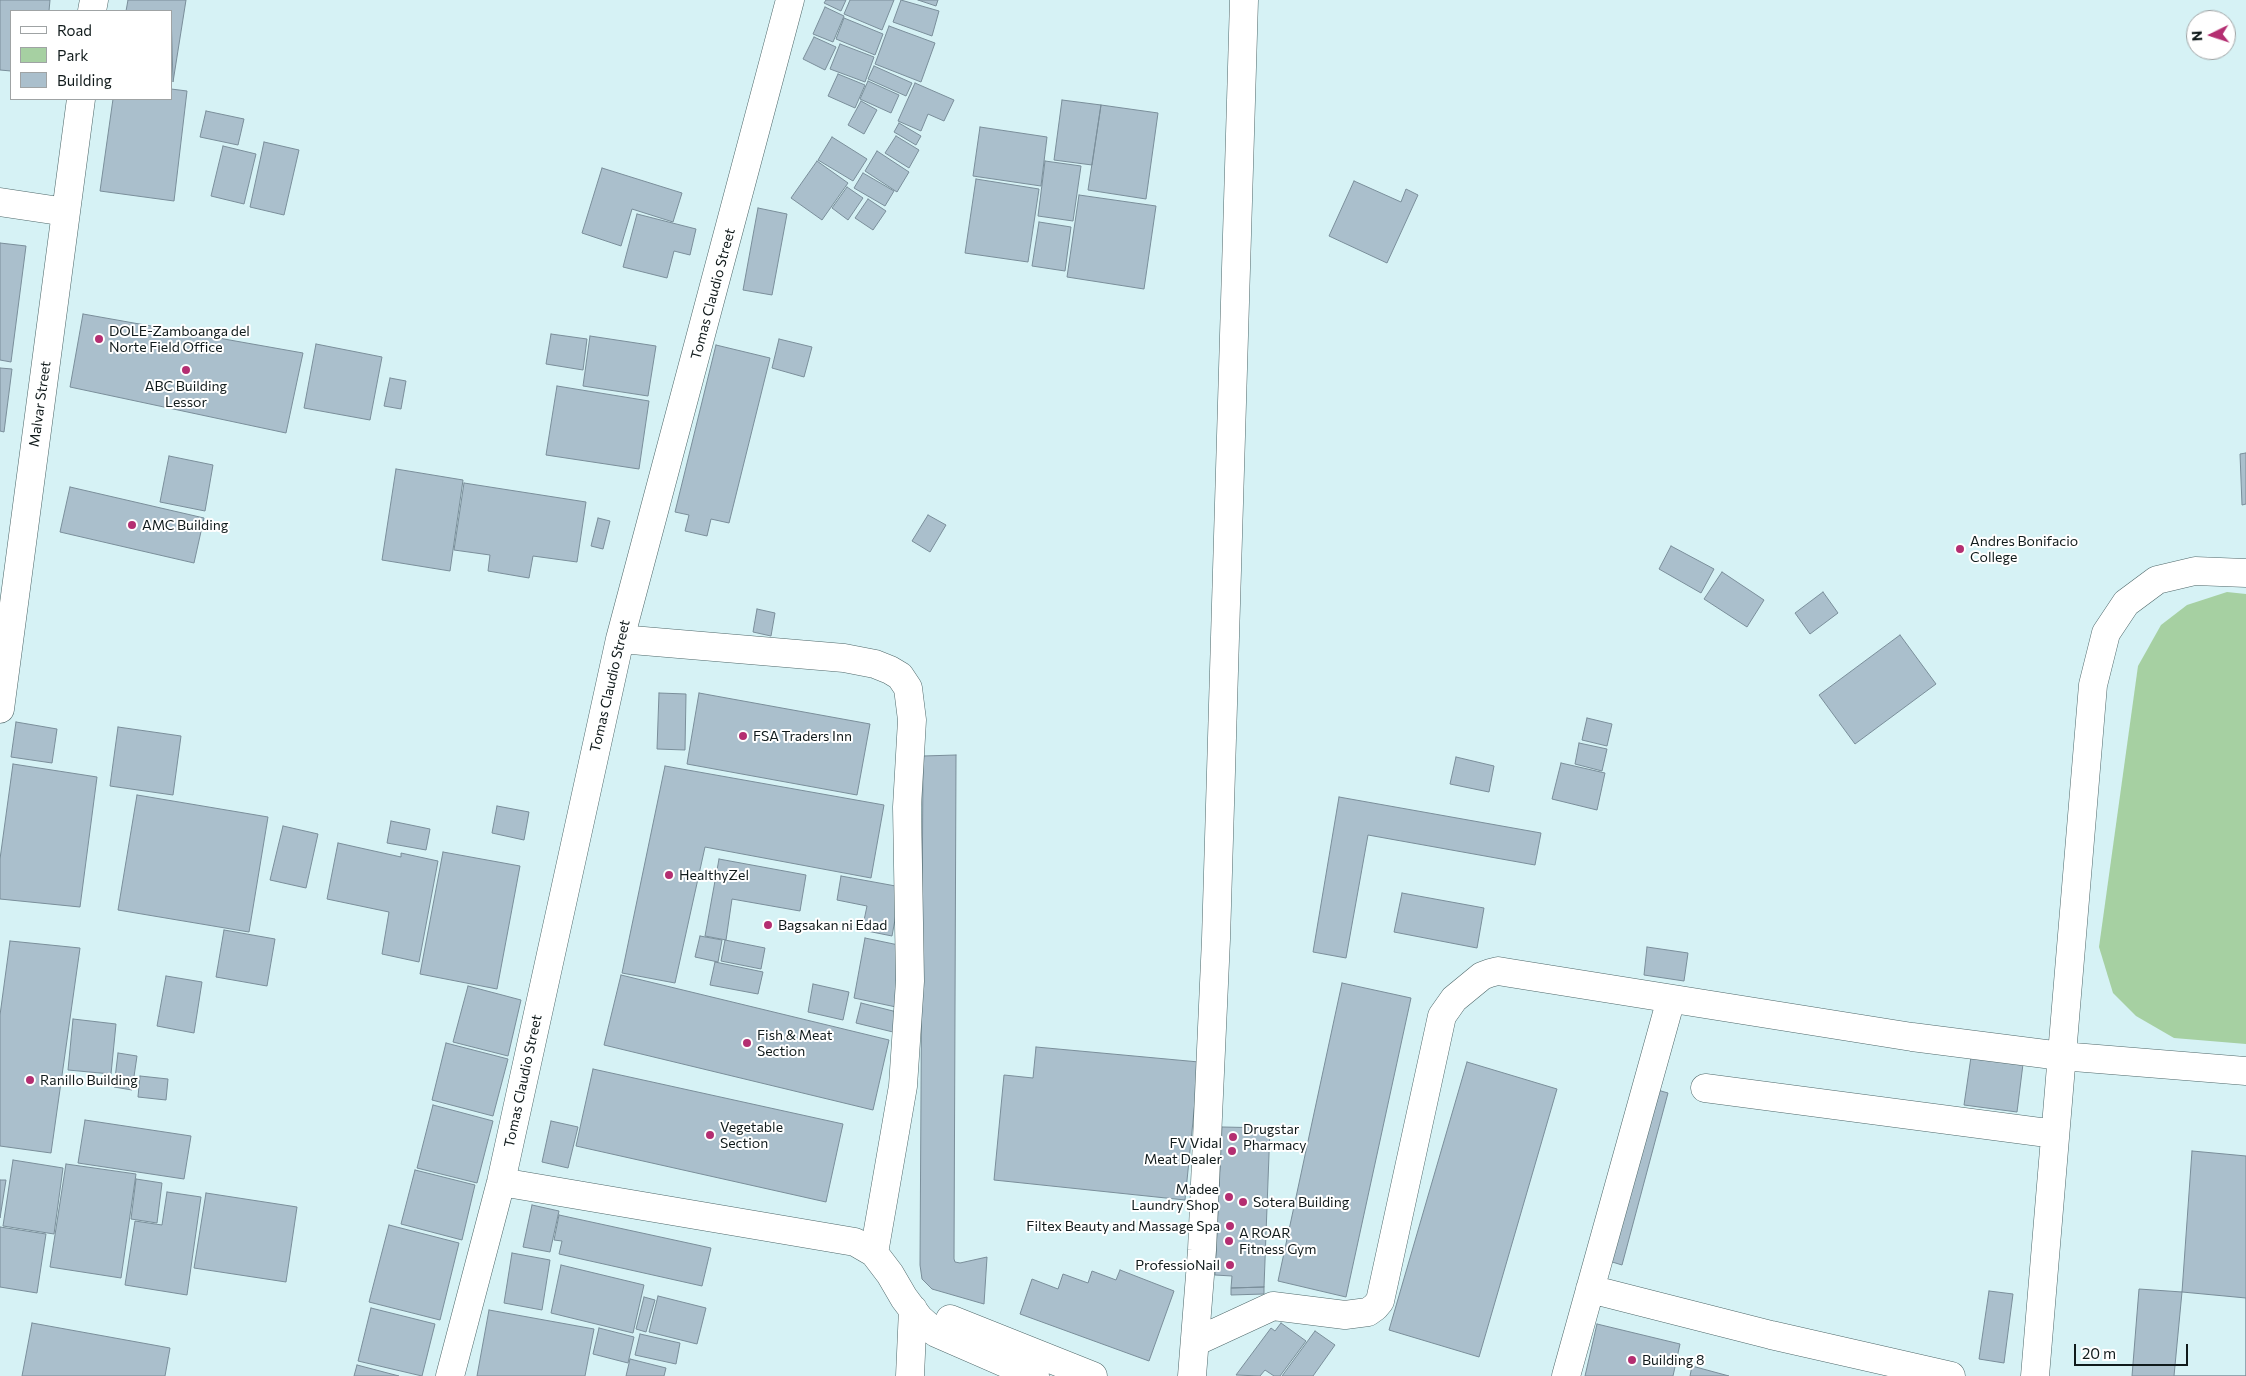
<!DOCTYPE html>
<style>
body{margin:0}
#map{position:relative;width:2246px;height:1376px;overflow:hidden;background:#d6f2f5;font-family:Commissioner,sans-serif}
canvas{display:block}
.legend{position:absolute;left:10px;top:10px;width:162px;height:90px;box-sizing:border-box;background:#fff;border:1px solid #9fa3a4;margin:0;padding:6px 9px;list-style:none;font-size:15px;color:#101a1b}
.legend li{display:flex;align-items:center;gap:10px;height:25px}
.legend b{width:25px;border:1px solid #9fa3a4}
.north{position:absolute;left:2186px;top:10px;width:50px;height:50px;box-sizing:border-box;background:#fff;border:1px solid #9fa3a4;border-radius:50%;rotate:266deg;font-size:14px;font-weight:700;line-height:20px;text-align:center;color:#101a1b}
.north::after{content:'';display:block;margin:auto;width:18px;height:22px;background:#b42e71;clip-path:polygon(50% 0,100% 100%,50% 72%,0 100%)}
.scale{position:absolute;left:2074px;top:1344px;width:114px;height:22px;box-sizing:border-box;border:2px solid #101a1b;border-top:0;padding-left:6px;font-size:15px;line-height:18px;white-space:nowrap;color:#101a1b;-webkit-text-stroke:4px #fff;paint-order:stroke}
</style>
<div id="map">
<canvas width="2246" height="1376"></canvas>
<ul class="legend">
<li><b style="height:6px;background:#fff"></b>Road</li>
<li><b style="height:14px;background:#a6d0a2"></b>Park</li>
<li><b style="height:14px;background:#aabfcc"></b>Building</li>
</ul>
<div class="north">N</div>
<div class="scale">20 m</div>
</div>
<script>
const c = document.querySelector('canvas').getContext('2d');
c.lineJoin = 'round';
function fill(path, color) {
  c.fillStyle = color;
  c.fill(path, 'evenodd');
}
function poly(rows) {
  const path = new Path2D();
  for (const r of rows) {
    path.moveTo(r[0], r[1]);
    for (let i = 2; i < r.length; i += 2) path.lineTo(r[i], r[i + 1]);
  }
  return path;
}
function strokePath(path, color, width, dash) {
  c.strokeStyle = color;
  c.lineWidth = width;
  c.lineCap = dash ? 'butt' : 'round';
  c.setLineDash(dash || []);
  c.stroke(path);
}
function drawText(font, color, halo, rows, align = 'center') {
  c.font = font + ' Commissioner,sans-serif';
  c.lineWidth = 4;
  c.setLineDash([]);
  c.textBaseline = 'middle';
  c.strokeStyle = halo;
  c.fillStyle = color;
  for (const [text, x, y, turn = 0] of rows) {
    c.save();
    c.translate(x, y);
    c.rotate((+turn || 0) * Math.PI / 180);
    c.textAlign = isNaN(turn) ? turn : align;
    if (halo) c.strokeText(text, 0, 0);
    c.fillText(text, 0, 0);
    c.restore();
  }
}
fill(poly([
 [2227,592,2246,594,2246,1044,2174,1038,2136,1016,2113,993,2099,947,2138,666,2161,625,2187,605]
]), '#a6d0a2');
const building = poly([
 [0,0,50,0,49,11,11,11,11,71,0,70,0,0],
 [128,0,186,0,173,82,171,11,126,11,128,0],
 [826,0,846,0,841,11,824,3,826,0],
 [850,0,894,0,882,30,844,14,850,0],
 [901,0,939,11,932,36,893,22,901,0],
 [918,0,938,0,936,6,918,0],
 [825,7,844,16,833,42,813,34,825,7],
 [844,18,883,34,875,55,836,39,844,18],
 [889,26,935,43,921,82,875,64,889,26],
 [814,37,836,47,825,70,803,59,814,37],
 [840,44,874,57,865,82,830,69,840,44],
 [874,66,912,83,906,96,868,79,874,66],
 [838,74,865,85,855,108,828,96,838,74],
 [868,81,899,95,891,113,860,99,868,81],
 [915,83,954,100,944,121,928,114,921,131,898,121,915,83],
 [171,89,187,91,174,201,100,191,113,99,171,99,171,89],
 [1062,100,1101,105,1092,165,1054,160,1062,100],
 [861,101,877,110,864,134,848,125,861,101],
 [1101,105,1158,113,1146,199,1088,190,1101,105],
 [206,111,244,119,238,145,200,137,206,111],
 [899,123,921,136,916,145,894,132,899,123],
 [980,127,1047,137,1041,186,973,176,980,127],
 [896,136,919,150,909,168,885,153,896,136],
 [832,137,867,159,853,181,818,160,832,137],
 [264,142,299,150,284,215,250,207,264,142],
 [223,146,256,154,244,204,211,196,223,146],
 [877,151,909,172,897,192,865,171,877,151],
 [817,161,848,183,822,220,791,198,817,161],
 [1045,161,1081,166,1073,221,1038,216,1045,161],
 [602,168,682,193,673,222,632,209,621,246,582,233,602,168],
 [863,173,894,191,885,206,854,188,863,173],
 [976,179,1039,189,1028,262,965,253,976,179],
 [1354,181,1401,202,1406,189,1418,195,1387,263,1329,236,1354,181],
 [847,187,863,198,848,220,832,208,847,187],
 [1079,195,1156,206,1144,289,1067,277,1079,195],
 [868,199,886,211,873,230,855,218,868,199],
 [758,208,787,214,772,295,743,290,758,208],
 [637,214,696,229,690,255,674,251,667,278,623,267,637,214],
 [1039,222,1071,227,1065,271,1032,266,1039,222],
 [0,243,26,246,11,362,0,360,0,243],
 [83,314,303,353,286,433,70,387,83,314],
 [551,334,587,339,583,370,546,364,551,334],
 [590,336,656,346,648,396,583,386,590,336],
 [779,339,812,347,804,377,772,368,779,339],
 [316,344,382,357,370,420,304,408,316,344],
 [716,345,770,358,729,523,711,519,707,536,685,531,689,515,675,512,716,345],
 [0,368,12,369,4,432,0,431,0,368],
 [390,378,406,381,401,409,384,406,390,378],
 [557,386,649,401,639,469,546,455,557,386],
 [2246,453,2246,504,2242,505,2240,454,2246,453],
 [169,456,213,465,205,511,160,502,169,456],
 [396,469,463,480,450,571,382,560,396,469],
 [464,483,586,502,577,562,533,556,529,578,488,571,490,555,454,550,464,483],
 [70,487,204,518,194,563,60,532,70,487],
 [928,515,946,525,930,552,912,541,928,515],
 [598,518,610,521,603,549,591,546,598,518],
 [1671,546,1714,569,1701,593,1659,569,1671,546],
 [1722,572,1764,600,1747,627,1704,599,1722,572],
 [1823,592,1838,613,1810,634,1795,613,1823,592],
 [757,609,775,613,771,636,753,632,757,609],
 [1900,635,1936,684,1855,744,1819,695,1900,635],
 [659,693,686,694,685,750,657,749,659,693],
 [699,693,870,724,857,795,687,764,699,693],
 [1587,718,1612,724,1607,746,1582,740,1587,718],
 [16,722,57,729,52,763,11,757,16,722],
 [118,727,181,736,173,795,110,786,118,727],
 [1579,743,1607,749,1602,771,1575,764,1579,743],
 [956,755,954,1259,955,1262,960,1263,987,1257,984,1304,932,1289,922,1279,920,1265,923,756,956,755],
 [1456,757,1494,766,1489,792,1450,784,1456,757],
 [1561,763,1605,773,1597,810,1552,799,1561,763],
 [13,764,97,777,80,907,0,899,0,859,13,764],
 [665,766,884,805,871,878,705,847,675,983,622,973,665,766],
 [137,795,268,817,249,932,118,910,137,795],
 [1339,797,1541,833,1535,865,1368,835,1346,958,1313,952,1339,797],
 [497,806,529,812,524,840,492,833,497,806],
 [391,821,430,829,426,850,387,843,391,821],
 [283,826,318,834,306,888,270,880,283,826],
 [338,843,401,857,401,853,438,861,419,962,382,954,389,912,327,899,338,843],
 [443,852,520,866,497,989,420,974,443,852],
 [719,859,806,875,800,911,732,899,726,940,705,936,719,859],
 [841,876,901,887,892,936,862,930,867,906,837,900,841,876],
 [1402,893,1484,908,1477,948,1394,932,1402,893],
 [224,930,275,939,267,986,216,977,224,930],
 [700,936,722,940,718,962,695,957,700,936],
 [865,938,908,947,896,1007,854,998,865,938],
 [725,940,765,948,761,969,721,961,725,940],
 [10,941,80,948,51,1153,0,1146,0,1015,10,941],
 [1647,947,1688,953,1684,981,1644,975,1647,947],
 [715,962,763,972,758,994,710,985,715,962],
 [621,975,889,1040,873,1110,604,1045,621,975],
 [166,976,202,982,194,1033,157,1026,166,976],
 [1342,983,1411,998,1346,1297,1278,1281,1342,983],
 [813,984,849,992,843,1020,808,1012,813,984],
 [468,986,521,1000,508,1056,453,1042,468,986],
 [861,1003,897,1012,893,1032,856,1023,861,1003],
 [73,1019,116,1024,111,1074,68,1070,73,1019],
 [446,1043,508,1059,493,1116,432,1100,446,1043],
 [1036,1047,1199,1062,1185,1200,994,1180,1004,1075,1033,1078,1036,1047],
 [118,1053,137,1056,132,1090,114,1087,118,1053],
 [1971,1057,2023,1064,2017,1112,1964,1105,1971,1057],
 [1467,1062,1557,1089,1479,1357,1389,1330,1467,1062],
 [593,1069,843,1124,826,1202,576,1146,593,1069],
 [140,1076,168,1079,166,1100,138,1097,140,1076],
 [1654,1089,1668,1093,1622,1265,1609,1261,1654,1089],
 [433,1105,493,1121,477,1183,417,1168,433,1105],
 [85,1120,191,1136,184,1179,78,1163,85,1120],
 [551,1121,578,1127,568,1168,542,1162,551,1121],
 [1222,1127,1270,1128,1264,1287,1231,1288,1232,1276,1215,1275,1222,1127],
 [2192,1151,2246,1156,2246,1376,2132,1376,2139,1289,2182,1292,2192,1151],
 [13,1160,63,1168,54,1234,3,1226,13,1160],
 [66,1164,136,1174,121,1278,50,1267,66,1164],
 [415,1170,475,1185,462,1240,401,1224,415,1170],
 [136,1179,162,1183,157,1223,131,1219,136,1179],
 [0,1180,6,1180,0,1218,0,1180],
 [167,1192,201,1197,187,1295,125,1285,135,1221,162,1225,167,1192],
 [206,1193,297,1207,286,1282,194,1268,206,1193],
 [532,1205,559,1211,550,1252,523,1247,532,1205],
 [559,1215,711,1248,702,1286,559,1254,562,1241,554,1240,559,1215],
 [389,1225,459,1243,440,1320,369,1302,389,1225],
 [0,1227,46,1234,37,1293,0,1287,0,1227],
 [512,1253,550,1260,542,1310,504,1303,512,1253],
 [561,1265,644,1285,633,1333,551,1313,561,1265],
 [1120,1270,1174,1291,1149,1361,1020,1314,1032,1279,1058,1289,1063,1274,1088,1283,1092,1271,1116,1280,1120,1270],
 [1264,1287,1264,1294,1231,1295,1231,1288,1264,1287],
 [1989,1291,2013,1294,2004,1363,1979,1359,1989,1291],
 [2182,1292,2246,1298,2246,1376,2174,1376,2182,1292],
 [658,1296,706,1308,697,1344,649,1332,658,1296],
 [644,1297,655,1300,646,1332,636,1329,644,1297],
 [371,1308,435,1324,422,1376,358,1361,371,1308],
 [489,1310,594,1329,585,1376,477,1376,489,1310],
 [32,1323,170,1348,165,1376,22,1376,32,1323],
 [1281,1323,1306,1341,1280,1376,1274,1376,1265,1370,1260,1376,1236,1375,1271,1328,1275,1331,1281,1323],
 [1597,1324,1680,1344,1673,1376,1585,1376,1597,1324],
 [599,1328,634,1337,628,1363,593,1354,599,1328],
 [1315,1331,1335,1345,1313,1376,1282,1376,1315,1331],
 [640,1334,680,1343,676,1364,635,1355,640,1334],
 [630,1359,666,1368,664,1376,626,1376,630,1359],
 [357,1365,399,1376,354,1376,357,1365],
 [1692,1366,1729,1376,1690,1376,1692,1366]
]);
fill(building, '#aabfcc');
strokePath(building, '#7a8e9a', 1);
const minor = poly([
 [92,11,94,0],
 [0,202,66,212],
 [620,639,844,658,875,664,890,670,900,676,908,688,912,720,907,807,910,981,903,1086,874,1253],
 [0,709,81,99],
 [1705,1088,2055,1134],
 [501,1182,855,1242,874,1253,890,1274,904,1298,919,1318,936,1333,1035,1376],
 [1590,1289,1771,1335,1951,1376],
 [950,1319,1093,1376],
 [1195,1342,1273,1306,1345,1315,1368,1312,1375,1307,1380,1301,1442,1016,1454,999,1482,976,1490,973,1498,971,1510,973,1912,1037,2061,1056,2246,1071],
 [450,1376,501,1182,620,639,790,0],
 [910,1376,913,1309],
 [1192,1376,1202,1250,1216,939,1244,0],
 [1566,1376,1671,999],
 [2035,1376,2093,685,2106,633,2126,603,2157,580,2195,571,2246,573]
]);
strokePath(minor, '#4f686a', 29);
strokePath(minor, '#fff', 28);
for (const [x, y, r, color] of [
 [99,339,5,"#b42e71"],
 [186,370,5,"#b42e71"],
 [132,525,5,"#b42e71"],
 [1960,549,5,"#b42e71"],
 [743,736,5,"#b42e71"],
 [669,875,5,"#b42e71"],
 [768,925,5,"#b42e71"],
 [747,1043,5,"#b42e71"],
 [30,1080,5,"#b42e71"],
 [710,1135,5,"#b42e71"],
 [1233,1137,5,"#b42e71"],
 [1232,1151,5,"#b42e71"],
 [1229,1197,5,"#b42e71"],
 [1243,1202,5,"#b42e71"],
 [1230,1226,5,"#b42e71"],
 [1229,1241,5,"#b42e71"],
 [1230,1265,5,"#b42e71"],
 [1632,1360,5,"#b42e71"]
]) {
  const dot = new Path2D();
  dot.arc(x, y, r, 0, 2 * Math.PI);
  c.fillStyle = color;
  c.fill(dot);
  strokePath(dot, '#fff', 2);
}
drawText('14px', '#101a1b', '#fff', [
 ["Tomas Claudio Street",713,294,-75],
 ["Malvar Street",40,404,-82],
 ["Tomas Claudio Street",610,686,-77],
 ["Tomas Claudio Street",523,1081,-78]
]);
drawText('14px', '#101a1b', '#fff', [
 ["DOLE-Zamboanga del",109,331],
 ["Norte Field Office",109,347],
 ["ABC Building",186,386,"center"],
 ["Lessor",186,402,"center"],
 ["AMC Building",142,525],
 ["Andres Bonifacio",1970,541],
 ["College",1970,557],
 ["FSA Traders Inn",753,736],
 ["HealthyZel",679,875],
 ["Bagsakan ni Edad",778,925],
 ["Fish & Meat",757,1035],
 ["Section",757,1051],
 ["Ranillo Building",40,1080],
 ["Vegetable",720,1127],
 ["Section",720,1143],
 ["Drugstar",1243,1129],
 ["Pharmacy",1243,1145],
 ["FV Vidal",1222,1143,"right"],
 ["Meat Dealer",1222,1159,"right"],
 ["Madee",1219,1189,"right"],
 ["Laundry Shop",1219,1205,"right"],
 ["Sotera Building",1253,1202],
 ["Filtex Beauty and Massage Spa",1220,1226,"right"],
 ["A ROAR",1239,1233],
 ["Fitness Gym",1239,1249],
 ["ProfessioNail",1220,1265,"right"],
 ["Building 8",1642,1360]
], 'left');
</script>
